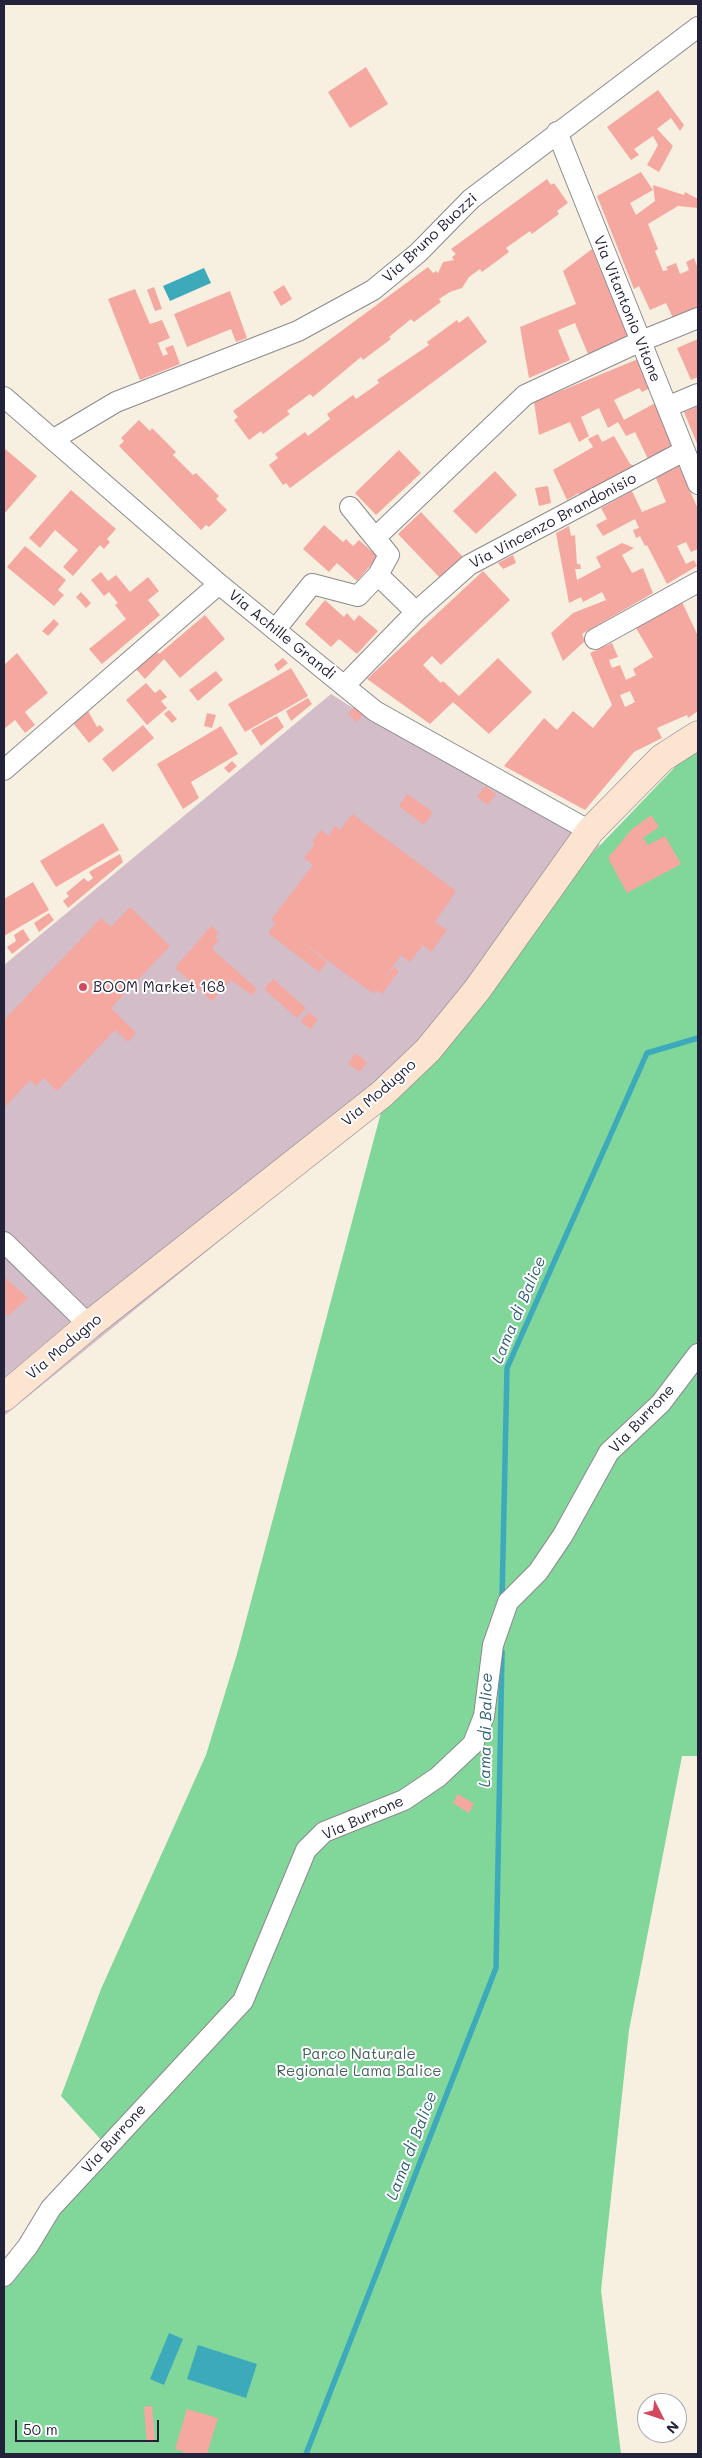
<!DOCTYPE html>
<style>
body{margin:0}
#map{position:relative;width:702px;height:2458px;overflow:hidden;background:#f7f0e1;font-family:Mali,sans-serif}
canvas{display:block}
.frame{position:absolute;inset:0;border:5px solid #22223b;pointer-events:none}
.north{position:absolute;left:637px;top:2393px;width:50px;height:50px;box-sizing:border-box;background:#fff;border:1px solid #a7a7b1;border-radius:50%;rotate:131deg;font-size:14px;font-weight:700;line-height:20px;text-align:center;color:#22223b}
.north::after{content:'';display:block;margin:auto;width:18px;height:22px;background:#d1495b;clip-path:polygon(50% 0,100% 100%,50% 72%,0 100%)}
.scale{position:absolute;left:15px;top:2420px;width:144px;height:22px;box-sizing:border-box;border:2px solid #22223b;border-top:0;padding-left:6px;font-size:15px;line-height:18px;white-space:nowrap;color:#22223b;-webkit-text-stroke:4px #fff;paint-order:stroke}
</style>
<div id="map">
<canvas width="702" height="2458"></canvas>
<div class="frame"></div>
<div class="north">N</div>
<div class="scale">50 m</div>
</div>
<script>
const c = document.querySelector('canvas').getContext('2d');
c.lineJoin = 'round';
function fill(path, color) {
  c.fillStyle = color;
  c.fill(path, 'evenodd');
}
function poly(rows) {
  const path = new Path2D();
  for (const r of rows) {
    path.moveTo(r[0], r[1]);
    for (let i = 2; i < r.length; i += 2) path.lineTo(r[i], r[i + 1]);
  }
  return path;
}
function strokePath(path, color, width, dash) {
  c.strokeStyle = color;
  c.lineWidth = width;
  c.lineCap = dash ? 'butt' : 'round';
  c.setLineDash(dash || []);
  c.stroke(path);
}
function drawText(font, color, halo, rows, align = 'center') {
  c.font = font + ' Mali,sans-serif';
  c.lineWidth = 4;
  c.setLineDash([]);
  c.textBaseline = 'middle';
  c.strokeStyle = halo;
  c.fillStyle = color;
  for (const [text, x, y, turn = 0] of rows) {
    c.save();
    c.translate(x, y);
    c.rotate((+turn || 0) * Math.PI / 180);
    c.textAlign = isNaN(turn) ? turn : align;
    if (halo) c.strokeText(text, 0, 0);
    c.fillText(text, 0, 0);
    c.restore();
  }
}
fill(poly([
 [331,694,370,719,600,845,414,1083,4,1416,4,965]
]), '#d2bdc8');
fill(poly([
 [698,743,698,1756,682,1756,629,2030,601,2290,621,2454,4,2454,4,2273,105,2144,61,2096,101,1989,206,1755,237,1654,383,1105,585,861]
]), '#81d699');
fill(poly([
 [204,268,211,283,170,301,163,286],
 [169,2333,183,2339,164,2385,150,2379],
 [198,2345,257,2364,246,2398,187,2379]
]), '#3daabc');
strokePath(poly([
 [502,1600,507,1368,647,1053,698,1038],
 [306,2454,496,1968,502,1652]
]), '#3daabc', 5.5);
fill(poly([
 [366,67,388,104,350,128,328,92],
 [658,90,684,125,680,131,671,118,657,129,673,146,659,172,647,165,658,145,653,136,634,149,639,155,631,160,607,127],
 [641,172,653,190,630,203,636,215,655,201,653,185,684,195,685,192,698,199,698,208,678,206,648,224,658,249,655,251,663,271,668,270,666,267,676,263,680,274,689,270,686,262,694,258,698,269,698,307,673,318,666,303,650,310,639,286,634,289,597,196],
 [547,179,551,185,554,183,568,203,557,211,559,214,532,234,530,231,506,248,509,252,482,272,480,269,469,277,462,288,450,292,439,299,441,302,414,322,411,319,389,337,391,339,363,360,361,357,313,397,310,394,287,411,290,414,263,434,261,431,249,440,234,420,238,417,233,411,428,267,433,273,436,271,438,273,443,262,454,260,452,257,456,254,451,249],
 [592,249,628,337,588,354,575,323,558,330,570,360,529,378,520,327,576,304,563,271],
 [284,285,292,299,281,306,273,292],
 [154,287,162,309,155,311,147,290],
 [135,289,150,324,162,320,170,338,158,343,163,356,168,354,165,348,173,345,180,364,140,380,108,299],
 [230,291,247,338,236,342,231,329,187,347,174,314],
 [468,316,487,342,290,488,286,483,283,485,269,465,278,458,275,454,305,432,308,436,330,419,327,414,353,395,356,399,379,383,377,380,429,345,427,342,457,320,459,323],
 [698,339,698,377,691,380,677,348],
 [638,359,652,387,642,392,639,388,614,400,624,420,657,402,674,445,648,459,635,432,626,436,618,422,608,428,599,408,581,417,589,436,579,442,570,422,539,435,534,402],
 [698,406,698,446,684,412],
 [139,420,150,431,152,428,176,452,173,455,193,475,196,473,219,496,216,499,227,510,209,527,206,525,201,530,119,446,124,441,121,438],
 [598,434,602,442,614,436,630,464,635,466,581,497,579,493,567,500,553,470,593,447,588,439],
 [4,448,37,476,4,514],
 [399,450,421,473,376,515,355,493],
 [679,466,698,509,698,549,691,552,686,542,677,546,686,564,694,560,697,566,667,584,647,545,645,546,640,536,636,538,633,530,639,528,635,519,603,536,596,525,607,519,601,508,632,491,642,512,666,502,656,478],
 [495,471,517,495,476,534,453,511],
 [548,486,551,503,539,506,535,488],
 [71,490,116,529,107,539,110,542,104,549,100,545,73,576,63,567,78,550,55,530,40,548,29,538],
 [421,512,463,557,440,578,398,534],
 [324,525,343,542,346,539,353,546,359,540,378,557,357,581,337,563,329,572,303,549],
 [569,526,571,536,575,535,577,564,580,564,581,569,575,569,577,580,601,567,596,557,622,543,634,548,622,555,632,573,643,568,653,593,582,634,585,641,563,661,551,633,573,613,606,600,602,592,583,602,581,597,569,603,556,533],
 [25,546,66,580,58,590,64,595,54,606,7,567],
 [513,555,516,563,503,569,498,563],
 [483,571,510,600,441,665,432,656,423,665,441,683,443,681,459,696,498,658,532,692,489,734,453,702,430,724,367,679],
 [101,572,108,581,116,575,130,592,148,577,159,591,148,600,160,615,102,664,89,649,126,619,115,605,118,603,109,592,104,596,91,580],
 [81,592,91,603,86,608,76,597],
 [325,600,344,617,347,613,354,621,359,615,378,631,357,654,339,639,331,647,305,624],
 [682,602,698,636,698,711,688,718,687,715,657,728,662,738,634,752,585,810,504,766,544,718,557,730,573,711,593,728,612,705,590,653,612,643,618,657,609,660,612,668,620,665,626,680,636,675,633,669,653,657,636,628],
 [630,691,635,702,625,707,620,695],
 [205,615,225,639,180,678,164,659,145,679,136,669,157,652,159,654],
 [54,619,59,624,48,636,42,631],
 [17,653,48,693,25,712,35,725,25,733,15,720,4,729,4,665],
 [283,658,288,663,278,671,274,665],
 [291,668,308,696,245,732,228,704],
 [216,671,223,680,198,701,189,690],
 [146,683,155,693,160,689,167,697,161,701,167,708,147,725,126,700],
 [308,698,312,704,291,721,286,711],
 [354,707,363,715,357,722,348,714],
 [169,710,177,719,172,723,164,714],
 [88,711,97,727,100,725,104,730,89,743,73,723],
 [207,713,216,715,212,728,204,726],
 [277,716,284,727,261,746,251,730],
 [143,725,154,738,113,772,102,759],
 [221,726,238,754,191,782,199,798,183,809,157,764],
 [232,761,237,766,229,773,224,768],
 [485,786,496,794,488,805,477,797],
 [407,794,433,812,424,825,399,806],
 [352,814,456,891,435,922,447,930,431,952,423,945,410,962,401,955,382,982,394,967,399,971,382,994,376,990,374,994,295,937,327,962,319,972,268,933,276,923,271,920,313,865,304,858,315,844,312,842,321,830,328,836,335,826,340,830],
 [651,815,659,827,643,838,648,845,665,836,681,864,627,893,608,858,631,830],
 [103,823,119,850,56,887,40,861],
 [120,854,123,862,68,908,63,901,69,896,66,893,84,878,88,882,93,878,89,872],
 [33,882,49,910,4,936,4,899],
 [130,907,170,946,111,1008,136,1033,128,1042,115,1030,57,1091,44,1078,36,1086,30,1080,4,1108,4,1020,101,918,111,927],
 [49,913,54,920,39,932,34,923],
 [211,926,219,933,215,937,219,940,212,949,257,989,252,995,231,980,212,1001,175,968],
 [23,929,30,940,12,954,7,947,16,941,14,935],
 [273,979,306,1008,297,1018,264,989],
 [308,1012,318,1019,311,1029,301,1022],
 [355,1053,367,1062,360,1072,348,1064],
 [4,1277,28,1298,8,1316,4,1311],
 [458,1794,474,1804,469,1813,453,1803],
 [152,2406,155,2442,147,2443,144,2407],
 [187,2409,218,2418,207,2454,182,2454,183,2451,175,2449]
]), '#f5a89f');
const street = poly([
 [557,132,698,484],
 [4,397,219,584,375,711,590,831],
 [667,407,698,394],
 [54,439,116,402,298,331,373,290,418,253,471,199,698,27],
 [350,507,389,555,378,575,416,612],
 [376,537,525,395,639,342,698,318],
 [275,630,312,584,358,596,378,575],
 [595,639,698,582],
 [344,686,416,612,469,565,684,451],
 [4,770,219,584],
 [4,1242,89,1325],
 [4,2276,28,2246,51,2208,243,2001,306,1850,324,1832,404,1800,438,1777,473,1744,484,1716,493,1645,508,1602,538,1572,563,1535,609,1452,661,1403,698,1354]
]);
const secondary = poly([
 [4,1397,89,1325,382,1094,428,1050,477,990,590,831,662,758,698,735]
]);
strokePath(street, '#8c898e', 22);
strokePath(secondary, '#8c898e', 29);
strokePath(street, '#fff', 20);
strokePath(secondary, '#fde4d1', 28);
for (const [x, y, r, color] of [
 [83,987,5,"#d1495b"]
]) {
  const dot = new Path2D();
  dot.arc(x, y, r, 0, 2 * Math.PI);
  c.fillStyle = color;
  c.fill(dot);
  strokePath(dot, '#fff', 2);
}
drawText('15px', '#22223b', '#fff', [
 ["Via Bruno Buozzi",430,238,-43],
 ["Via Vitantonio Vitone",627,309,68],
 ["Via Vincenzo Brandonisio",553,521,-28],
 ["Via Achille Grandi",282,635,39],
 ["Via Modugno",379,1093,-41],
 ["Via Modugno",64,1347,-40],
 ["Via Burrone",642,1419,-47],
 ["Via Burrone",363,1818,-24],
 ["Via Burrone",114,2139,-48]
]);
drawText('15px', '#22223b', '#fff', [
 ["BOOM Market 168",93,987]
], 'left');
drawText('15px', '#43615c', '#fff', [
 ["Parco Naturale",359,2054],
 ["Regionale Lama Balice",359,2071]
]);
drawText('italic 16px', '#2e5f75', '#fff', [
 ["Lama di Balice",519,1310,-67],
 ["Lama di Balice",486,1730,-89],
 ["Lama di Balice",412,2146,-69]
]);
</script>
